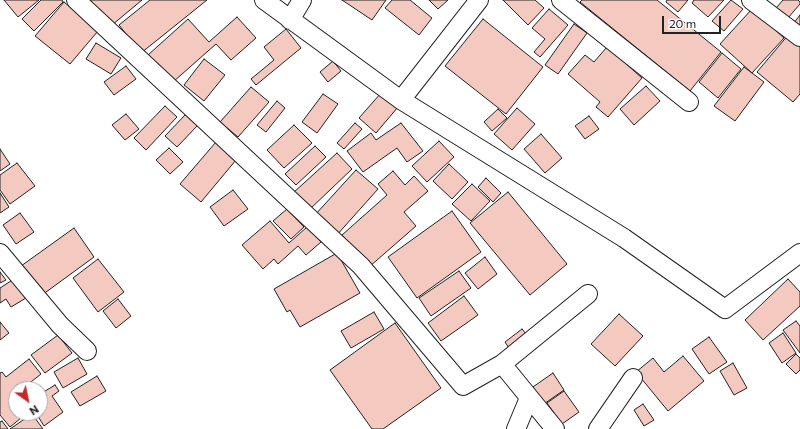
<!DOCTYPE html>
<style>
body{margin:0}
#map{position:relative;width:800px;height:429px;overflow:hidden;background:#fff;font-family:Commissioner,sans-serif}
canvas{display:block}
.north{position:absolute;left:8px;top:381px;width:40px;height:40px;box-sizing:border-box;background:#fff;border:1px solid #a7a7a7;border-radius:50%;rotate:147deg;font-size:11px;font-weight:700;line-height:16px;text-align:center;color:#222}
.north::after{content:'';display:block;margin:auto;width:14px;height:18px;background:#c62828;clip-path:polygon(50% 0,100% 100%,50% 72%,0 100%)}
.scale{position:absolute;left:662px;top:16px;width:59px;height:18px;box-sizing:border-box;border:2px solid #222;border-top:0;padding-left:5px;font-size:12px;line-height:14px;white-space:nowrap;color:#222;-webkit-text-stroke:3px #fff;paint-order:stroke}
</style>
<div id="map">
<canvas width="800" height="429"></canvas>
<div class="north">N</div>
<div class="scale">20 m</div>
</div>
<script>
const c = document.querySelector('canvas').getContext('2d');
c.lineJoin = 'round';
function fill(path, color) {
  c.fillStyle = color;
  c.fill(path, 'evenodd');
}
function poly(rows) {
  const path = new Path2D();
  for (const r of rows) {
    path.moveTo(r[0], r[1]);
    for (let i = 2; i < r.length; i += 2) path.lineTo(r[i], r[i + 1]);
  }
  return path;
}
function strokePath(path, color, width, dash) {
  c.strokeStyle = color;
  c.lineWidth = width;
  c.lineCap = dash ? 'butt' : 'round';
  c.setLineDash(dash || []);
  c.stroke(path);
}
const building = poly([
 [4,0,39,0,18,17,4,0],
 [41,0,62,0,63,2,34,31,22,19,41,0],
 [90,0,142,0,112,25,90,0],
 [150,0,207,0,141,53,119,25,150,0],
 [342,0,386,0,372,20,342,0],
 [392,0,410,0,432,18,419,35,385,8,392,0],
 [429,0,448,0,438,9,429,0],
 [503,0,535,0,544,8,528,25,503,0],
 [582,0,657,0,721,52,690,91,580,2,582,0],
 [667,0,688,0,678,12,666,2,667,0],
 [694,0,724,0,708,17,692,3,694,0],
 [731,0,743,9,724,31,712,21,731,0],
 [783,0,798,0,800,2,800,4,788,18,776,8,783,0],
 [64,2,98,31,70,64,35,36,64,2],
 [549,9,568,25,540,57,534,52,545,39,532,28,549,9],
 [752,9,784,38,752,73,720,44,752,9],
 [800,15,800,29,793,24,800,15],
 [237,17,256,38,231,60,216,44,173,82,148,55,188,19,209,42,237,17],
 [483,19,543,67,506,114,445,66,483,19],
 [574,24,587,33,558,74,545,65,574,24],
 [286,29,301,48,256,85,251,79,274,60,264,47,286,29],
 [789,34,800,44,800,94,793,102,757,72,789,34],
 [96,43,121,58,111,74,86,59,96,43],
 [607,47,642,78,608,117,596,107,600,102,568,74,585,55,594,62,607,47],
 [722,53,741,69,718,98,699,82,722,53],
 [204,59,225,75,204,101,184,85,204,59],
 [333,61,341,71,328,82,320,72,333,61],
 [126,66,136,79,114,95,104,82,126,66],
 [744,67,764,82,735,121,714,106,744,67],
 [646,86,660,101,634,125,620,109,646,86],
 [251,87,269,102,238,137,220,122,251,87],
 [381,93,398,107,376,133,359,118,381,93],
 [323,94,338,104,317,133,302,122,323,94],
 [277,101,285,108,266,132,257,125,277,101],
 [165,106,177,117,146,150,134,138,165,106],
 [517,108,535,124,512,150,494,134,517,108],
 [498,109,507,118,492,131,484,122,498,109],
 [126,114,139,129,125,140,112,125,126,114],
 [186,114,198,125,177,147,165,136,186,114],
 [589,116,599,129,585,139,575,126,589,116],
 [355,123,362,129,344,149,337,143,355,123],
 [401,123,423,151,407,162,397,148,363,172,347,151,371,133,376,140,401,123],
 [294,125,312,143,284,168,267,150,294,125],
 [541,134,562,158,545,173,524,149,541,134],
 [439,141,454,157,427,182,412,166,439,141],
 [216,142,236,160,201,202,180,184,216,142],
 [315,146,326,157,296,185,285,174,315,146],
 [169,148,183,162,170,174,156,160,169,148],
 [0,149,10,164,0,171,0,149],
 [337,153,352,169,309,210,293,193,337,153],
 [17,163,35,186,10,204,0,190,0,175,17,163],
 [449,164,468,182,452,199,433,181,449,164],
 [356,170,378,189,336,236,314,216,356,170],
 [393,171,405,185,414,176,428,191,404,212,416,226,369,267,342,235,387,195,378,184,393,171],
 [486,178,501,193,493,202,478,187,486,178],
 [472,184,490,201,471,221,452,204,472,184],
 [233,190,248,209,224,226,210,207,233,190],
 [508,192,567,264,530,295,470,223,508,192],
 [0,193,9,207,0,213,0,193],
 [287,209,304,227,291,239,273,221,287,209],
 [452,211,481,252,417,298,388,257,452,211],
 [20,213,34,232,16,244,3,225,20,213],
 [270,221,289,243,307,227,321,242,306,255,298,246,278,264,274,259,263,269,242,245,270,221],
 [74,228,94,257,42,295,21,266,74,228],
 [337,253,360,293,300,327,290,310,287,312,274,289,337,253],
 [485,257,497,274,478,289,465,273,485,257],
 [98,259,124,292,98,312,73,278,98,259],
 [459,271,471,288,431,316,419,298,459,271],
 [0,272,6,280,0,283,0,272],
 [14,279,26,298,11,307,6,299,0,303,0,288,14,279],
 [788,279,800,292,800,306,763,340,745,320,788,279],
 [464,296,478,315,441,341,428,323,464,296],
 [118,299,131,316,116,328,103,311,118,299],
 [374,312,384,329,351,348,341,331,374,312],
 [619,314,643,336,615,366,591,344,619,314],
 [796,321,800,326,800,353,783,330,796,321],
 [0,322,9,333,0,340,0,322],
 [395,323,441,388,383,429,372,429,330,370,395,323],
 [522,329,527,335,509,348,505,342,522,329],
 [783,333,796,353,782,363,769,343,783,333],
 [58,335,72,353,45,373,31,355,58,335],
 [709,337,727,362,709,374,692,349,709,337],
 [796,354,800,358,800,370,796,374,786,364,796,354],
 [683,356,704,381,668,411,636,372,653,358,664,372,683,356],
 [78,358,87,374,63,388,54,372,78,358],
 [29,359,41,374,22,389,16,389,16,394,13,397,16,401,16,413,26,414,10,427,0,415,0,373,2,372,6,377,29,359],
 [733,363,747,388,734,395,720,371,733,363],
 [553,373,564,390,541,406,530,389,553,373],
 [97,376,106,391,80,406,71,392,97,376],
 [55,385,59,391,52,396,63,412,44,426,36,413,40,413,40,390,42,393,55,385],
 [564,391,579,412,562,424,547,403,564,391],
 [643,404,654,420,644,426,634,410,643,404],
 [32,414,43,429,10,429,32,414],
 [2,421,8,429,0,429,0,422,2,421]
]);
fill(building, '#f3c9c0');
strokePath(building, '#222', 1);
const street = poly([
 [76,0,361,266,463,386,502,364,555,429],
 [264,0,401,100,624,238,725,309,800,253],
 [561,0,689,102],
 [751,0,800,37],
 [290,20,302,0],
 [401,100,479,0],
 [0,253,60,325,87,351],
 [502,364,588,294],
 [516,429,529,398],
 [598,429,633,378]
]);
strokePath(street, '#222', 20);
strokePath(street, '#fff', 18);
</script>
